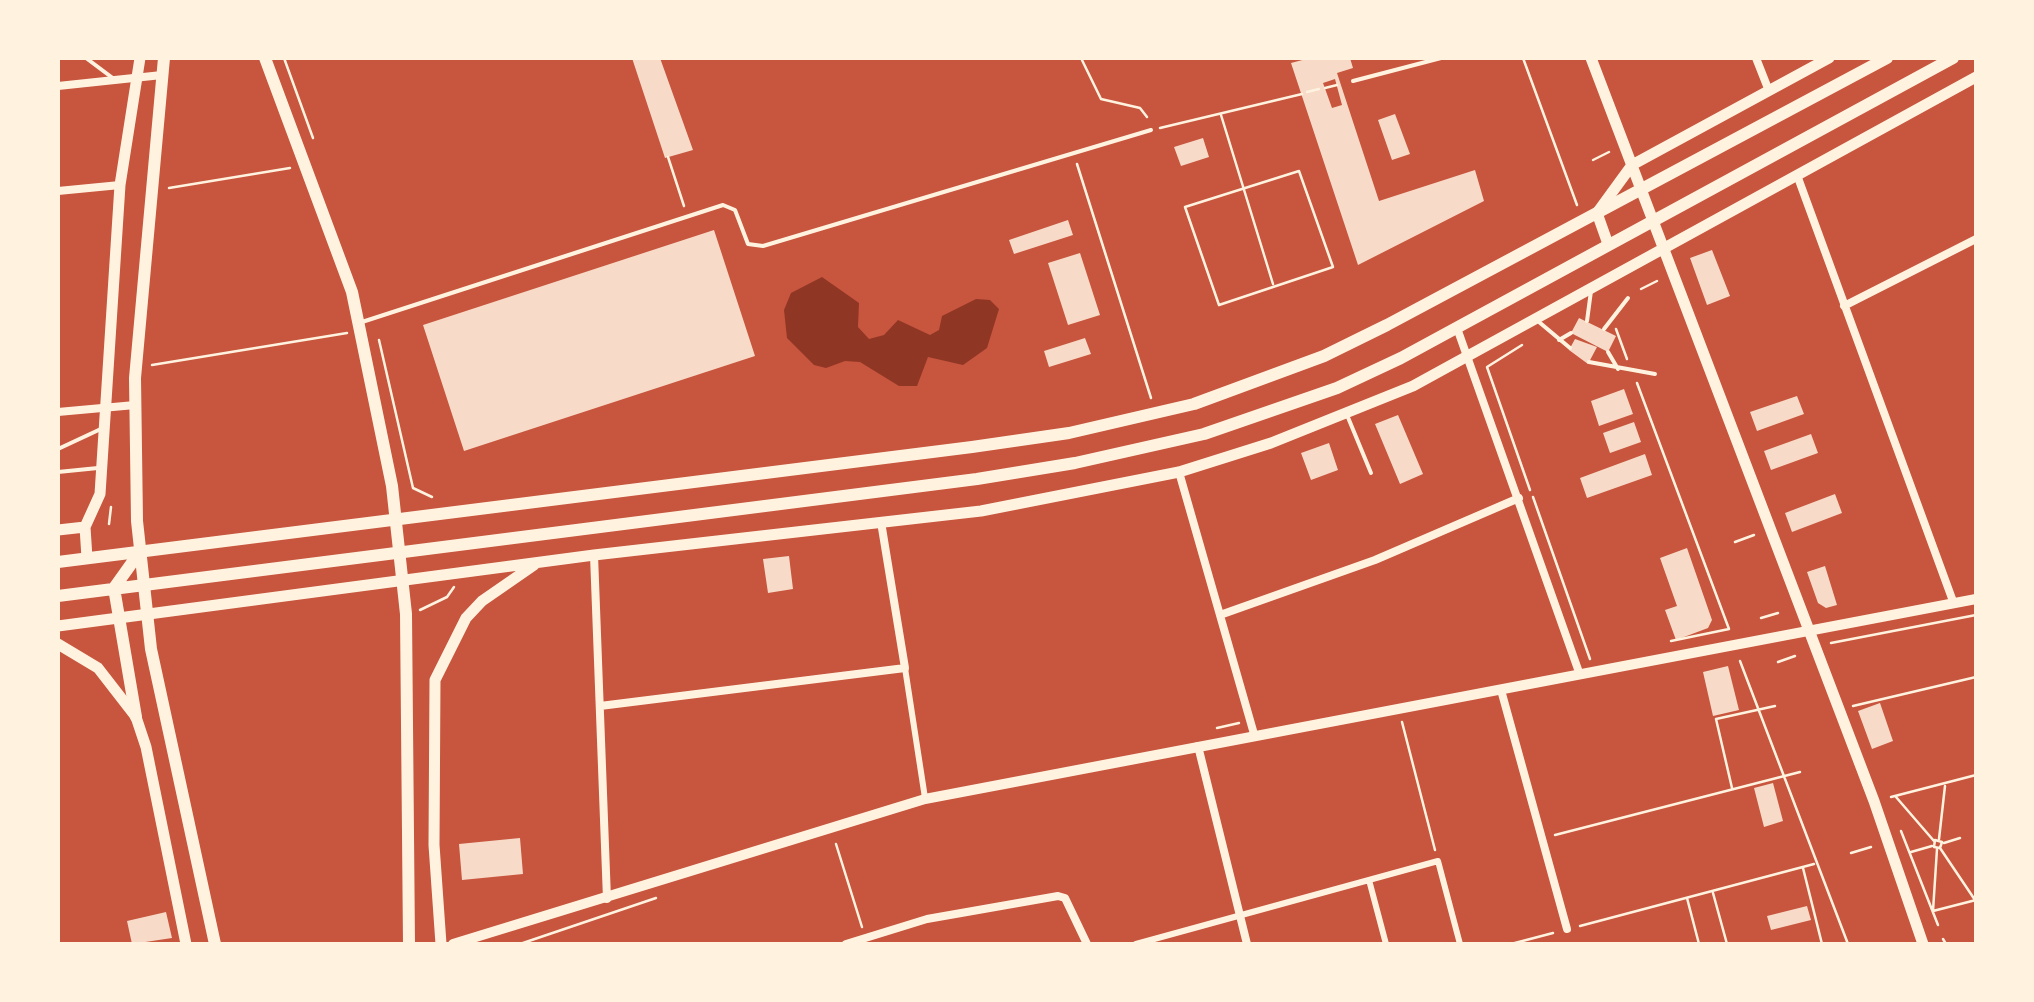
<!DOCTYPE html>
<style>
body{margin:0}
#map{position:relative;width:2034px;height:1002px;overflow:hidden;background:#c8553d;font-family:Barlow,sans-serif}
canvas{display:block}
.frame{position:absolute;inset:0;border:60px solid #fff3e0;pointer-events:none}
</style>
<div id="map">
<canvas width="2034" height="1002"></canvas>
<div class="frame"></div>
</div>
<script>
const c = document.querySelector('canvas').getContext('2d');
c.lineJoin = 'round';
function fill(path, color) {
  c.fillStyle = color;
  c.fill(path, 'evenodd');
}
function poly(rows) {
  const path = new Path2D();
  for (const r of rows) {
    path.moveTo(r[0], r[1]);
    for (let i = 2; i < r.length; i += 2) path.lineTo(r[i], r[i + 1]);
  }
  return path;
}
function strokePath(path, color, width, dash) {
  c.strokeStyle = color;
  c.lineWidth = width;
  c.lineCap = dash ? 'butt' : 'round';
  c.setLineDash(dash || []);
  c.stroke(path);
}
fill(poly([
 [822,277,859,303,858,327,869,339,884,335,898,320,930,335,939,330,942,316,976,299,990,300,999,309,987,348,963,365,928,357,917,386,899,386,860,362,845,361,826,368,814,365,787,338,784,310,791,293]
]), '#8f3625');
fill(poly([
 [632,58,660,58,693,150,665,158],
 [1310,58,1350,58,1353,68,1337,73,1379,201,1475,170,1484,201,1358,265,1291,63],
 [1335,79,1342,105,1332,108,1323,83],
 [1395,114,1410,154,1392,160,1378,120],
 [1203,138,1209,157,1181,166,1174,147],
 [1068,220,1073,235,1014,254,1009,240],
 [714,230,755,356,464,451,423,325],
 [1712,250,1730,296,1707,305,1690,258],
 [1080,253,1100,315,1068,325,1048,263],
 [1579,318,1616,336,1608,352,1571,333],
 [1085,338,1091,354,1049,367,1044,351],
 [1575,339,1597,347,1588,364,1569,350],
 [1624,389,1633,414,1599,426,1591,401],
 [1797,396,1804,414,1757,431,1750,412],
 [1398,415,1423,474,1400,484,1375,424],
 [1634,422,1641,442,1610,453,1603,433],
 [1811,434,1818,453,1771,470,1764,451],
 [1329,443,1338,470,1311,480,1301,453],
 [1645,454,1652,475,1587,498,1580,478],
 [1835,494,1842,513,1792,532,1785,513],
 [1687,548,1712,620,1708,628,1676,640,1665,610,1677,606,1660,558],
 [789,556,793,589,768,593,763,559],
 [1825,566,1837,605,1826,608,1818,603,1807,572],
 [1728,666,1739,710,1713,716,1703,672],
 [1880,703,1893,741,1872,749,1858,711],
 [1773,783,1783,821,1764,827,1754,788],
 [520,838,523,874,462,880,459,844],
 [1807,906,1811,920,1771,930,1767,916],
 [166,912,172,938,132,944,127,921]
]), '#f7dbc8');
strokePath(poly([
 [284,58,313,138],
 [1081,58,1101,99,1140,108,1147,117],
 [1523,58,1577,205],
 [1325,88,1337,85],
 [1307,92,1319,89],
 [1221,115,1273,284],
 [1160,128,1302,94],
 [668,157,684,206],
 [1593,160,1609,152],
 [1077,164,1151,398],
 [1299,171,1333,267,1219,305,1185,207,1299,171],
 [169,188,290,168],
 [1641,289,1657,281],
 [1616,329,1627,359],
 [379,340,413,488,432,497],
 [1522,345,1487,367,1530,490],
 [152,365,347,333],
 [1637,383,1729,629],
 [1533,497,1590,659],
 [109,524,111,507],
 [1735,542,1754,535],
 [420,610,447,597,454,587],
 [1761,618,1778,613],
 [1671,641,1729,629],
 [1831,643,1976,615],
 [1740,661,1848,944],
 [1778,662,1795,656],
 [1853,706,1976,677],
 [1402,722,1435,850],
 [1217,728,1239,723],
 [1732,788,1716,719,1775,706],
 [1891,797,1976,775],
 [1896,797,1934,841],
 [1901,831,1938,925],
 [1555,835,1800,772],
 [1939,839,1945,786],
 [1935,840,1942,842,1940,848,1934,847,1935,840],
 [1944,843,1960,838],
 [836,844,862,927],
 [1940,848,1975,900],
 [1937,849,1933,911,1976,900],
 [1911,852,1932,846],
 [1851,853,1871,847],
 [1803,868,1822,944],
 [1713,893,1727,944],
 [1687,898,1699,944],
 [1580,926,1814,864],
 [1943,939,1946,944],
 [520,944,656,898],
 [1511,944,1553,933]
]), '#fff3e0', 2.5);
strokePath(poly([
 [86,58,114,79],
 [1353,81,1441,58],
 [1587,321,1591,291],
 [362,322,723,205,735,210,748,244,763,246,1151,130],
 [1539,322,1570,348],
 [1604,329,1628,298],
 [1559,340,1571,333],
 [1608,352,1618,369],
 [1589,362,1655,374],
 [1347,415,1371,473],
 [58,449,103,428],
 [58,472,98,468]
]), '#fff3e0', 4);
strokePath(poly([
 [905,668,925,798],
 [1369,880,1386,944],
 [1136,944,1438,861,1460,944]
]), '#fff3e0', 6);
strokePath(poly([
 [1756,58,1769,91],
 [58,86,162,75],
 [1797,175,1954,604],
 [58,191,120,185],
 [1844,306,1976,239],
 [1457,328,1580,675],
 [58,412,135,405],
 [1179,472,1254,734],
 [594,555,607,899],
 [1220,615,1375,560,1519,498],
 [1501,690,1567,929],
 [600,706,905,668,881,522],
 [1198,746,1247,944],
 [846,944,927,919,1058,896,1065,898,1087,944]
]), '#fff3e0', 8);
strokePath(poly([
 [453,944,925,799,1976,599]
]), '#fff3e0', 10);
strokePath(poly([
 [1591,58,1874,801,1923,944],
 [1608,244,1597,213,1632,165,1829,58],
 [58,530,85,527],
 [87,558,85,527,100,494,120,185,140,58],
 [58,626,594,555,981,511,1179,472,1271,443,1413,386,1976,77],
 [58,644,98,668,136,717,146,747,186,944],
 [441,944,434,845,435,680,466,618,482,601,534,565]
]), '#fff3e0', 11);
strokePath(poly([
 [164,58,135,378,137,521,151,649,215,944],
 [265,58,352,292,392,486,406,614,409,944]
]), '#fff3e0', 12);
strokePath(poly([
 [58,562,972,447,1069,433,1194,404,1324,356,1387,325,1887,58],
 [58,596,977,479,1075,463,1204,434,1337,388,1401,358,1953,58],
 [136,717,114,588,139,553]
]), '#fff3e0', 12);
</script>
